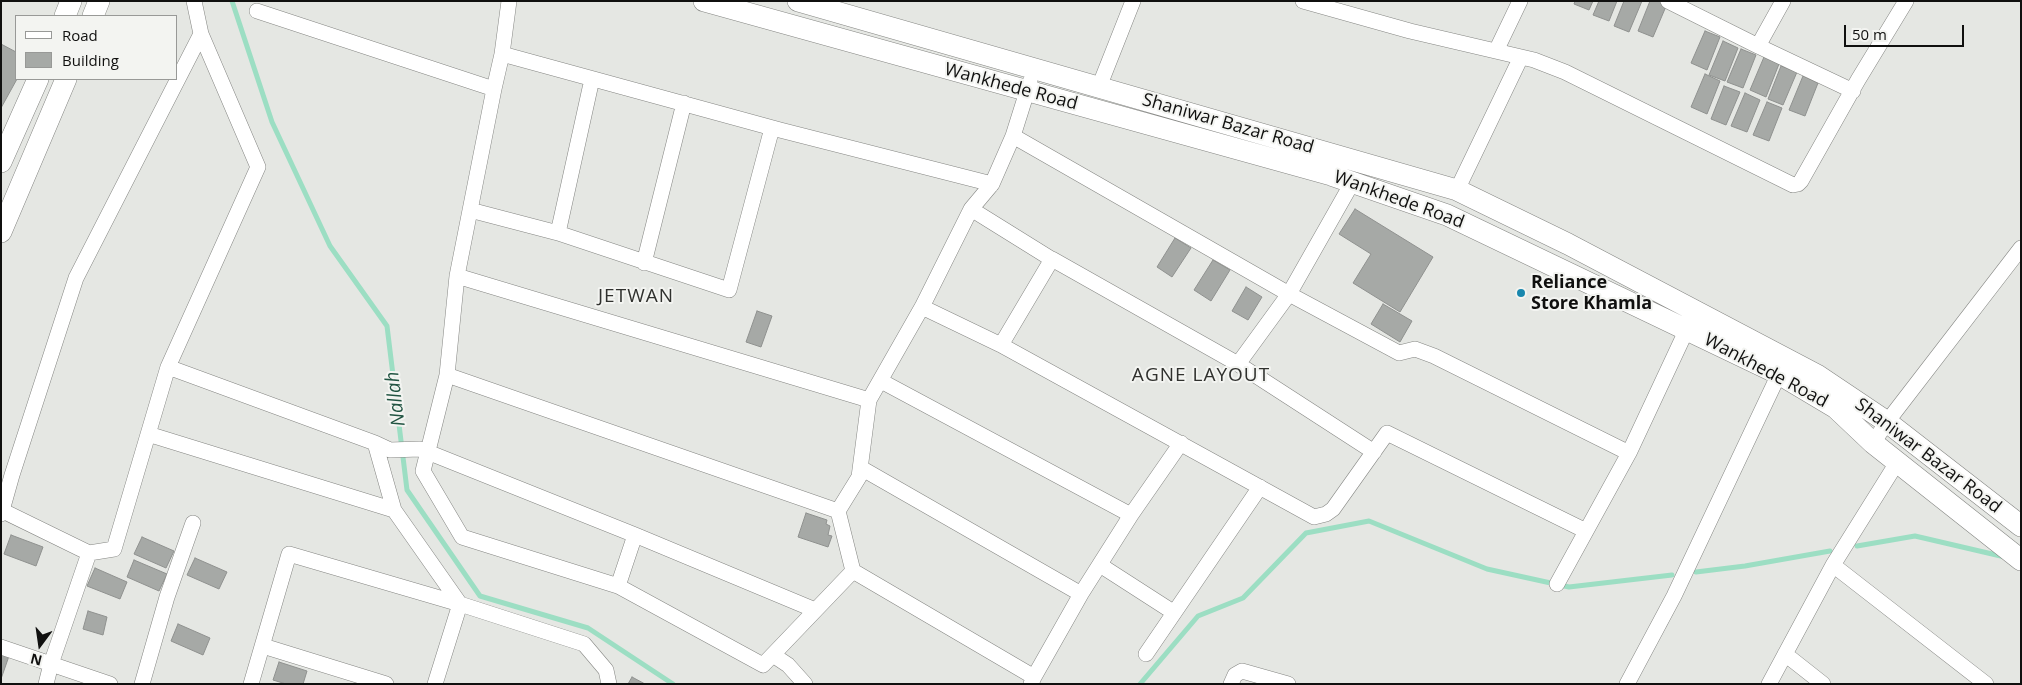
<!DOCTYPE html>
<style>
body{margin:0}
#map{position:relative;width:2022px;height:685px;overflow:hidden;background:#e5e7e3;font-family:"Open Sans",sans-serif}
canvas{display:block}
.frame{position:absolute;inset:0;border:2px solid #10100f;pointer-events:none}
.legend{position:absolute;left:15px;top:15px;width:162px;height:65px;box-sizing:border-box;background:#f3f4f1;border:1px solid #989997;margin:0;padding:6px 9px;list-style:none;font-size:15px;color:#10100f}
.legend li{display:flex;align-items:center;gap:10px;height:25px}
.legend b{width:25px;border:1px solid #989997}
.north{position:absolute;left:15px;top:620px;width:50px;height:50px;-webkit-text-stroke:4px #f3f4f1;paint-order:stroke;rotate:194deg;font-size:14px;font-weight:700;line-height:20px;text-align:center;color:#10100f}
.north::after{content:'';display:block;margin:auto;width:18px;height:22px;background:#10100f;clip-path:polygon(50% 0,100% 100%,50% 72%,0 100%)}
.scale{position:absolute;left:1844px;top:25px;width:120px;height:22px;box-sizing:border-box;border:2px solid #10100f;border-top:0;padding-left:6px;font-size:15px;line-height:18px;white-space:nowrap;color:#10100f;-webkit-text-stroke:4px #f3f4f1;paint-order:stroke}
</style>
<div id="map">
<canvas width="2022" height="685"></canvas>
<div class="frame"></div>
<ul class="legend">
<li><b style="height:6px;background:#fff"></b>Road</li>
<li><b style="height:14px;background:#a6a9a6"></b>Building</li>
</ul>
<div class="north">N</div>
<div class="scale">50 m</div>
</div>
<script>
const c = document.querySelector('canvas').getContext('2d');
c.lineJoin = 'round';
function poly(rows) {
  const path = new Path2D();
  for (const r of rows) {
    path.moveTo(r[0], r[1]);
    for (let i = 2; i < r.length; i += 2) path.lineTo(r[i], r[i + 1]);
  }
  return path;
}
function strokePath(path, color, width, dash) {
  c.strokeStyle = color;
  c.lineWidth = width;
  c.lineCap = dash ? 'butt' : 'round';
  c.setLineDash(dash || []);
  c.stroke(path);
}
function fill(path, color) {
  c.fillStyle = color;
  c.fill(path, 'evenodd');
}
function drawText(font, color, halo, rows, align = 'center') {
  c.font = font + ' "Open Sans",sans-serif';
  c.lineWidth = 4;
  c.setLineDash([]);
  c.textBaseline = 'middle';
  c.strokeStyle = halo;
  c.fillStyle = color;
  for (const [text, x, y, turn = 0] of rows) {
    c.save();
    c.translate(x, y);
    c.rotate((+turn || 0) * Math.PI / 180);
    c.textAlign = isNaN(turn) ? turn : align;
    if (halo) c.strokeText(text, 0, 0);
    c.fillText(text, 0, 0);
    c.restore();
  }
}
strokePath(poly([
 [232,1,272,122,330,246,387,326,407,490,480,596,588,628,673,684],
 [1857,546,1915,536,2005,557],
 [1696,572,1745,566,1830,551],
 [1140,684,1198,616,1243,598,1306,533,1369,521,1487,569,1569,587,1672,575]
]), '#9cdec3', 5);
const building = poly([
 [1575,1,1593,1,1589,10,1574,4,1575,1],
 [1599,1,1617,1,1609,21,1593,15,1599,1],
 [1624,1,1642,1,1629,32,1614,26,1624,1],
 [1650,1,1659,1,1667,4,1653,37,1638,31,1650,1],
 [1705,31,1720,37,1707,70,1691,63,1705,31],
 [1723,41,1738,48,1725,81,1709,75,1723,41],
 [1,44,16,52,17,79,1,108,1,44],
 [1741,49,1756,55,1743,88,1727,82,1741,49],
 [1764,57,1779,64,1766,97,1750,90,1764,57],
 [1781,66,1797,72,1783,105,1768,99,1781,66],
 [1705,74,1720,81,1707,114,1691,107,1705,74],
 [1803,76,1818,83,1805,116,1789,110,1803,76],
 [1724,86,1740,92,1726,125,1711,119,1724,86],
 [1745,93,1760,100,1747,132,1731,126,1745,93],
 [1767,102,1782,108,1769,141,1753,135,1767,102],
 [1355,209,1433,257,1400,312,1353,283,1371,254,1339,234,1355,209],
 [1175,238,1191,248,1172,277,1157,267,1175,238],
 [1213,260,1230,270,1211,301,1194,290,1213,260],
 [1246,287,1262,297,1248,320,1232,311,1246,287],
 [1383,304,1412,321,1400,342,1371,324,1383,304],
 [757,311,772,316,761,347,746,342,757,311],
 [806,513,827,520,826,524,830,526,828,535,832,536,828,547,798,537,806,513],
 [11,535,43,547,36,566,4,554,11,535],
 [142,537,174,551,166,568,134,554,142,537],
 [195,558,227,572,219,589,187,575,195,558],
 [134,560,167,574,159,591,127,577,134,560],
 [95,568,127,582,120,599,87,586,95,568],
 [88,611,107,617,103,635,83,629,88,611],
 [178,624,210,638,203,655,171,641,178,624],
 [1,654,9,656,1,679,1,654],
 [279,662,307,671,303,684,286,684,273,680,279,662],
 [632,677,645,684,628,684,632,677]
]);
fill(building, '#a6a9a6');
strokePath(building, '#8f918f', 1);
const minor = poly([
 [1303,1,1410,31,1534,60,1565,72,1793,185,1798,184,1801,181,1858,80,1906,1],
 [1668,1,1758,46],
 [1783,1,1758,46,1853,91],
 [257,11,494,89,502,54,509,1],
 [1496,51,1520,1],
 [502,54,780,130,992,184,1013,136,1030,82],
 [1099,87,1133,1],
 [494,89,457,276,447,375,423,471,462,537,618,586,763,665,853,571],
 [1013,136,1289,294,1352,183],
 [992,184,971,209,1053,260],
 [1457,190,1521,57],
 [971,209,922,307,869,400,859,477,838,511,853,571,1034,677,1031,684],
 [470,210,558,233,729,290,772,128],
 [558,233,592,79],
 [644,263,684,103],
 [457,276,869,400],
 [922,307,1001,345],
 [1238,364,1289,294,1399,353,1415,349,1434,356,1629,453,1687,329],
 [168,367,375,443,394,510],
 [447,375,838,511],
 [881,381,1131,515,1081,594],
 [148,434,394,510,460,604,435,684],
 [375,443,390,450,420,449,635,535,815,610],
 [1873,443,1887,422,2021,248],
 [1374,452,1238,364,1052,259,1001,345,1314,517,1326,514,1333,509,1387,433,1586,531],
 [861,468,1081,594,1034,677],
 [1,510,89,553,51,664,46,684],
 [1,514,12,475,76,278,201,34,194,1],
 [1131,515,1181,443],
 [89,553,114,549,168,367,258,167,201,34],
 [1100,565,1173,612],
 [1833,565,1986,684],
 [1557,584,1629,453],
 [618,586,635,535],
 [263,646,386,684],
 [1,647,110,684],
 [1146,654,1260,487],
 [1785,654,1823,684],
 [773,655,788,665,805,684],
 [142,684,167,597,193,523],
 [251,684,289,554,460,604,584,644,606,670,609,684],
 [1231,684,1235,675,1242,671,1288,684],
 [1627,684,1674,596,1779,374],
 [1769,684,1833,565,1898,461]
]);
const secondary = poly([
 [704,1,1331,175,1447,215,1779,374,1836,408,1873,443,2021,560],
 [798,1,1457,190,1568,244,1817,375,1887,422,2021,526],
 [65,16,71,1],
 [93,16,99,1],
 [1,162,38,79],
 [1,232,66,79]
]);
strokePath(minor, '#858683', 16);
strokePath(secondary, '#858683', 22);
strokePath(minor, '#fff', 15);
strokePath(secondary, '#fff', 21);
for (const [x, y, r, color] of [
 [1521,293,5,"#1887ad"]
]) {
  const dot = new Path2D();
  dot.arc(x, y, r, 0, 2 * Math.PI);
  c.fillStyle = color;
  c.fill(dot);
  strokePath(dot, '#f3f4f1', 2);
}
drawText('18px', '#10100f', '#f3f4f1', [
 ["Wankhede Road",1011,87,15],
 ["Shaniwar Bazar Road",1228,124,16],
 ["Wankhede Road",1399,200,20],
 ["Wankhede Road",1766,371,28],
 ["Shaniwar Bazar Road",1928,456,37]
]);
drawText('bold 18px', '#10100f', '#f3f4f1', [
 ["Reliance",1531,283],
 ["Store Khamla",1531,304]
], 'left');
c.letterSpacing = '1px';
drawText('19px', '#30312e', '#f3f4f1', [
 ["JETWAN",636,297],
 ["AGNE LAYOUT",1201,376]
]);
c.letterSpacing = '0px';
drawText('italic 19px', '#215442', '#f3f4f1', [
 ["Nallah",396,399,-97]
]);
</script>
